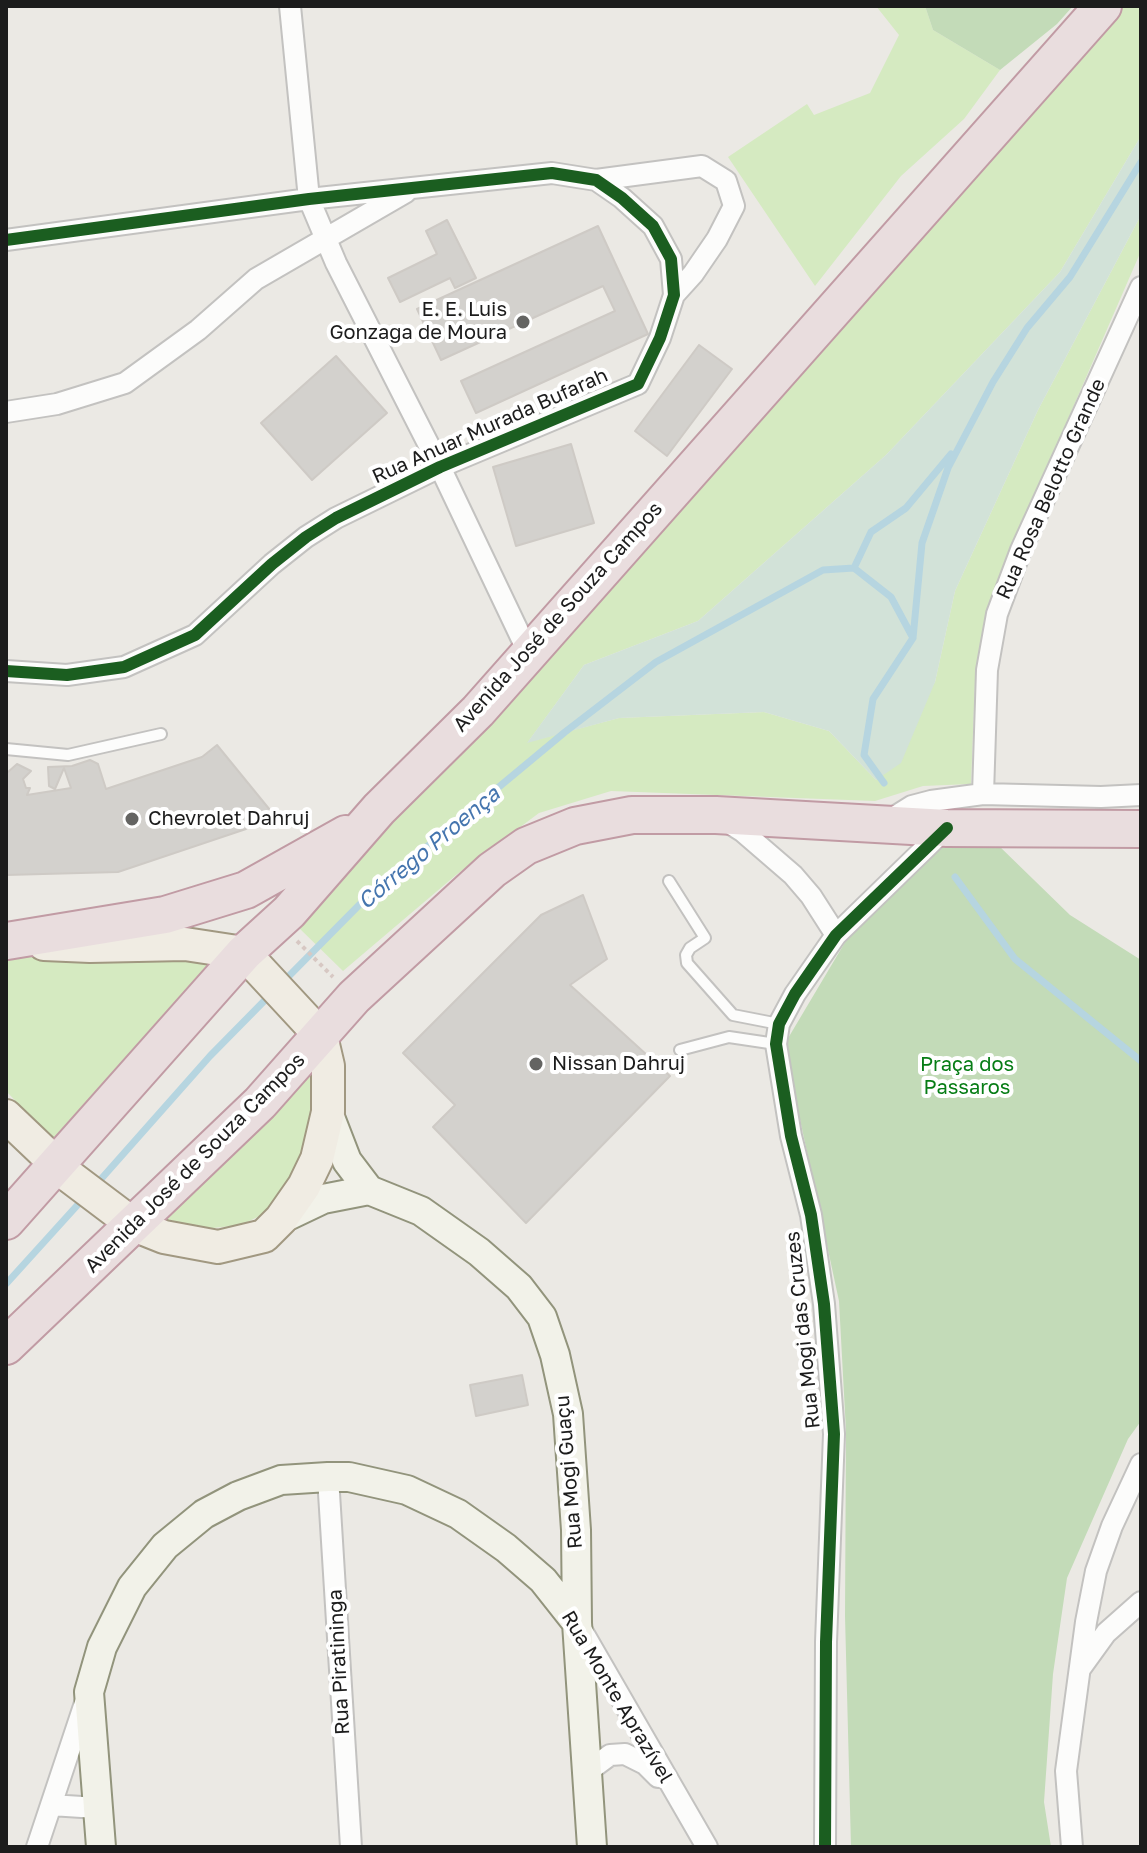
<!DOCTYPE html>
<meta charset="utf-8">
<style>
body{margin:0}
#map{position:relative;width:1147px;height:1853px;overflow:hidden;background:#ebe9e4;font-family:"Golos Text",sans-serif}
canvas{display:block}
.frame{position:absolute;inset:0;border:8px solid #1c1c1c;pointer-events:none}
</style>
<div id="map">
<canvas width="1147" height="1853"></canvas>
<div class="frame"></div>
</div>
<script>
const c = document.querySelector('canvas').getContext('2d');
c.lineJoin = 'round';
function fill(path, color) {
  c.fillStyle = color;
  c.fill(path, 'evenodd');
}
function poly(rows) {
  const path = new Path2D();
  for (const r of rows) {
    path.moveTo(r[0], r[1]);
    for (let i = 2; i < r.length; i += 2) path.lineTo(r[i], r[i + 1]);
  }
  return path;
}
function strokePath(path, color, width, dash) {
  c.strokeStyle = color;
  c.lineWidth = width;
  c.lineCap = dash ? 'butt' : 'round';
  c.setLineDash(dash || []);
  c.stroke(path);
}
function drawText(font, color, halo, rows, align = 'center') {
  c.font = font + ' "Golos Text",sans-serif';
  c.lineWidth = 8;
  c.setLineDash([]);
  c.textBaseline = 'middle';
  c.strokeStyle = halo;
  c.fillStyle = color;
  for (const [text, x, y, turn = 0] of rows) {
    c.save();
    c.translate(x, y);
    c.rotate((+turn || 0) * Math.PI / 180);
    c.textAlign = isNaN(turn) ? turn : align;
    if (halo) c.strokeText(text, 0, 0);
    c.fillText(text, 0, 0);
    c.restore();
  }
}
fill(poly([
 [876,6,925,6,933,30,1000,70,964,119,901,176,815,286,728,157,807,104,814,115,870,93,899,35],
 [1103,6,1141,6,1141,136,1060,272,886,455,698,621,584,665,528,742,619,718,764,712,829,731,876,780,935,682,955,591,1038,410,1141,215,1141,251,998,580,975,681,971,784,923,786,875,801,611,791,539,813,456,875,343,971,298,927],
 [6,949,171,958,219,963,53,1140,6,1091],
 [311,1061,319,1105,298,1169,276,1208,241,1225,194,1230,156,1218]
]), '#d5eac1');
fill(poly([
 [925,6,1073,6,1057,24,1000,70,933,30],
 [997,844,1070,915,1141,960,1141,1421,1128,1439,1067,1578,1053,1674,1044,1802,1051,1847,851,1847,845,1616,846,1431,839,1301,784,1045,847,939,935,848]
]), '#c3dbb8');
fill(poly([
 [1141,136,1141,215,1038,410,955,591,935,682,901,763,876,780,829,731,764,712,619,718,527,743,584,665,698,621,886,455,1060,272]
]), '#d2e2d8');
strokePath(poly([
 [854,568,871,532,906,508,951,454],
 [884,783,864,755,873,699,913,638,922,543,948,468,993,382,1027,328,1070,277,1141,162],
 [955,877,1015,959,1141,1061],
 [284,981,369,895,565,732,656,662,823,570,854,568,891,597,913,638],
 [94,1187,210,1056,272,993],
 [6,1284,83,1199]
]), '#b6d5e0', 7);
const building = poly([
 [447,220,476,278,455,288,450,278,400,302,388,278,437,254,426,231,447,220],
 [598,226,648,334,476,413,461,381,615,311,603,286,441,360,417,309,598,226],
 [699,345,732,369,667,456,635,431,699,345],
 [336,356,387,413,312,480,261,423,336,356],
 [571,444,594,523,516,546,493,467,571,444],
 [217,745,270,810,246,829,118,872,6,875,6,771,8,772,17,764,31,771,23,779,26,788,30,788,27,795,71,788,64,768,55,789,49,786,48,767,72,766,90,760,98,764,106,789,202,757,217,745],
 [583,895,607,959,570,985,670,1076,526,1223,433,1127,455,1105,403,1053,541,915,583,895],
 [522,1375,528,1405,476,1416,470,1385,522,1375]
]);
fill(building, '#d3d1cd');
strokePath(building, '#cecac5', 2);
const lane = poly([
 [6,749,68,755,161,734],
 [669,881,705,938,690,948,686,955,687,963,733,1015,779,1024],
 [680,1050,729,1037,776,1044]
]);
const street = poly([
 [290,6,309,199,336,263,440,467,529,654],
 [596,180,702,166,726,181,734,206,717,239,693,274,674,295],
 [6,240,309,199,552,173,596,180,622,198,653,226,671,259,674,295,660,338,638,384,440,467,336,518,306,537,272,564,195,635,124,667,67,675,6,671],
 [6,412,57,404,125,383,198,330,256,279,406,192],
 [983,794,987,670,997,614,1021,550,1141,287],
 [726,821,742,831,793,875,811,896,836,935],
 [888,821,912,806,931,801,983,794,1101,797,1141,795],
 [328,1477,351,1847],
 [581,1629,707,1847],
 [1080,1669,1106,1633,1141,1602],
 [587,1772,610,1755,625,1754,645,1764,658,1777],
 [51,1805,97,1808],
 [37,1847,85,1703],
 [825,1847,826,1642,834,1434,824,1304,811,1215,791,1136,776,1044,779,1024,795,994,836,935,946,828],
 [1072,1847,1066,1771,1086,1622,1096,1571,1112,1526,1141,1464]
]);
const secondary = poly([
 [328,1112,347,1161,369,1190,421,1211,479,1252,519,1287,542,1317,555,1355,568,1414,576,1530,577,1623,592,1847],
 [281,1219,323,1199,369,1190],
 [101,1847,89,1692,102,1647,132,1587,165,1546,204,1514,238,1496,281,1480,328,1477,349,1477,407,1490,458,1514,506,1548,543,1580,577,1623]
]);
const primary = poly([
 [6,1116,69,1176,134,1225,164,1237,218,1247,264,1236,281,1219,304,1186,317,1159,328,1112,328,1066,321,1036,244,953,185,944,90,946,44,944]
]);
const highway = poly([
 [7,941,165,915,246,890,346,834],
 [6,1221,244,953,289,912,379,809,478,711,1103,6],
 [6,1346,260,1103,354,997,492,870,526,846,575,826,632,815,716,815,947,828,1141,829]
]);
strokePath(lane, '#c3c2c0', 14);
strokePath(street, '#c3c2c0', 24);
strokePath(secondary, '#92947c', 32);
strokePath(primary, '#a19881', 36);
strokePath(highway, '#c19ba4', 40);
strokePath(poly([
 [297,941,333,977]
]), '#d7c8c3', 4, [4, 4]);
strokePath(lane, '#fcfcfb', 10);
strokePath(street, '#fcfcfb', 20);
strokePath(secondary, '#f2f2e9', 28);
strokePath(primary, '#f0ece3', 32);
strokePath(highway, '#e9ddde', 36);
strokePath(poly([
 [6,240,309,199,552,173,596,180,622,198,653,226,671,259,674,295,660,338,638,384,440,467,336,518,306,537,272,564,195,635,124,667,67,675,6,671],
 [825,1847,826,1642,834,1434,824,1304,811,1215,791,1136,776,1044,779,1024,795,994,836,935,947,828]
]), '#1b5e20', 12);
for (const [x, y, r, color] of [
 [523,322,8,"#646462"],
 [132,819,8,"#646462"],
 [536,1064,8,"#646462"]
]) {
  const dot = new Path2D();
  dot.arc(x, y, r, 0, 2 * Math.PI);
  c.fillStyle = color;
  c.fill(dot);
  strokePath(dot, '#fff', 3);
}
drawText('20px', '#1c1c1c', '#fff', [
 ["E. E. Luis",507,310,"right"],
 ["Gonzaga de Moura",507,333,"right"],
 ["Chevrolet Dahruj",148,819],
 ["Nissan Dahruj",552,1064]
], 'left');
drawText('20px', '#1c1c1c', '#fff', [
 ["Rua Anuar Murada Bufarah",490,426,-24],
 ["Rua Rosa Belotto Grande",1051,489,-66],
 ["Avenida José de Souza Campos",558,617,-48],
 ["Avenida José de Souza Campos",195,1163,-45],
 ["Rua Mogi das Cruzes",803,1330,-96],
 ["Rua Mogi Guaçu",569,1472,-95],
 ["Rua Piratininga",339,1662,-93],
 ["Rua Monte Aprazível",617,1697,59]
]);
drawText('20px', '#077d16', '#fff', [
 ["Praça dos",967,1065],
 ["Passaros",967,1088]
]);
drawText('italic 22px', '#4575ae', '#fff', [
 ["Córrego Proença",429,848,-40]
]);
</script>
